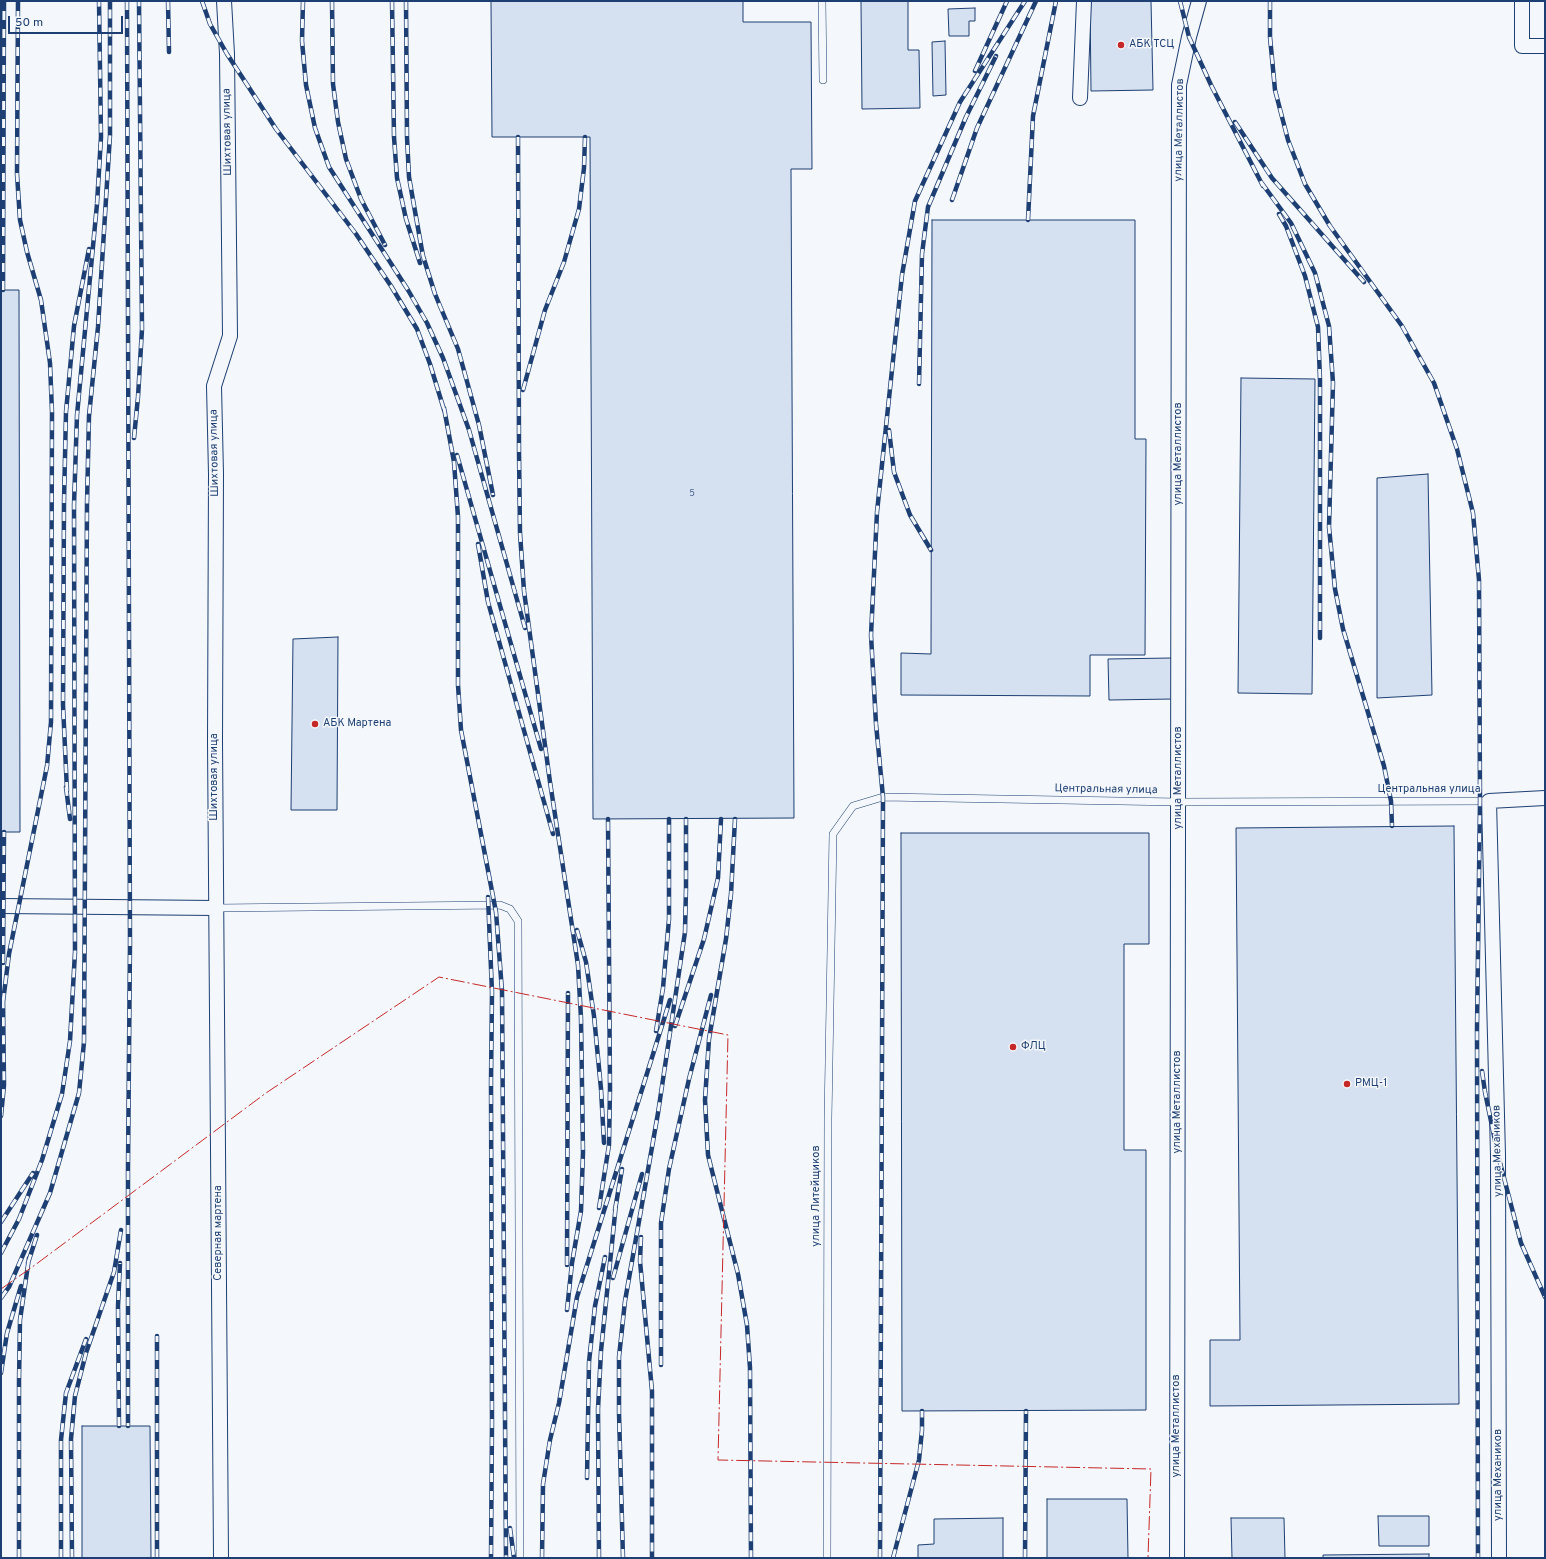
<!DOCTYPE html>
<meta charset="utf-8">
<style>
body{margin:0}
#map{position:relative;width:1546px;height:1559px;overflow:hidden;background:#f4f7fb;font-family:Overpass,sans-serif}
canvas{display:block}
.frame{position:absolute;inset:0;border:2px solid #1d3f73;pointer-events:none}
.scale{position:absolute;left:8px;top:16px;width:115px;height:18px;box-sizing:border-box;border:2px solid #1d3f73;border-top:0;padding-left:5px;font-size:12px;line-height:14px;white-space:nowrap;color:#1d3f73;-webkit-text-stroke:3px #f4f7fb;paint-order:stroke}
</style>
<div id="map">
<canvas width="1546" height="1559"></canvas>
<div class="frame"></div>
<div class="scale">50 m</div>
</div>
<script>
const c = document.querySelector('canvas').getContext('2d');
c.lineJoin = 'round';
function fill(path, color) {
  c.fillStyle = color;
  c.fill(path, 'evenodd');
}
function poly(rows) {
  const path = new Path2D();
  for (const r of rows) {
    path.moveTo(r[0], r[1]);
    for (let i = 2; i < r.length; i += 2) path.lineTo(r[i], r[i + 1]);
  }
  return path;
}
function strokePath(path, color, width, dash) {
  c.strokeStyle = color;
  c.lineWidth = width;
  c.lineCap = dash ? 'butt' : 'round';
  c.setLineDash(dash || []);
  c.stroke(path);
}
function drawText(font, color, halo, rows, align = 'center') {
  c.font = font + ' Overpass,sans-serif';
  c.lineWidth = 3;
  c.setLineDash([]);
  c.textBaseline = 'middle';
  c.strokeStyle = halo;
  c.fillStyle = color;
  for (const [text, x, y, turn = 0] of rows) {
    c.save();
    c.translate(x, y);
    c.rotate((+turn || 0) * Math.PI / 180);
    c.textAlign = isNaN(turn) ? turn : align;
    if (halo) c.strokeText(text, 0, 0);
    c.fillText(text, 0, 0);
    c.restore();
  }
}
const building = poly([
 [491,1,743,1,743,22,811,22,812,169,791,169,794,818,593,819,590,137,492,137,491,1],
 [861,1,908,1,908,50,919,50,920,108,862,109,861,1],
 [1090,1,1151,1,1153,90,1091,91,1090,1],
 [975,8,975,21,969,21,969,36,949,36,948,9,975,8],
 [945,41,946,95,933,96,932,42,945,41],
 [932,220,1135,220,1135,439,1146,439,1145,655,1090,655,1090,696,901,695,901,653,931,654,932,220],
 [1,290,19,290,20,832,1,832,1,290],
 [1241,378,1315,379,1312,694,1238,693,1241,378],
 [1428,474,1432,695,1377,698,1377,478,1428,474],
 [338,637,337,810,291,810,293,639,338,637],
 [1172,658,1173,699,1109,700,1108,659,1172,658],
 [1454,826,1459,1404,1210,1406,1210,1340,1240,1340,1236,828,1454,826],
 [901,833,1149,833,1149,944,1124,944,1124,1150,1146,1150,1146,1410,902,1411,901,833],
 [82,1426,150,1426,151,1558,82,1558,82,1426],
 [1047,1499,1127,1499,1128,1558,1047,1558,1047,1499],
 [1378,1516,1429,1516,1429,1546,1379,1546,1378,1516],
 [1003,1518,1003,1558,918,1558,918,1545,934,1544,934,1519,1003,1518],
 [1231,1518,1284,1518,1285,1558,1232,1558,1231,1518],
 [1429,1554,1429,1558,1323,1558,1323,1555,1429,1554]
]);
fill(building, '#d5e0f0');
strokePath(building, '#1d3f73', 1);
const lane = poly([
 [822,1,823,80],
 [216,908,500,905,510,909,518,921,520,1558],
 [827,1558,828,1118,833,834,853,806,883,797,1179,802,1489,801]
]);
const street = poly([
 [1522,1,1522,46,1545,46],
 [1080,98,1084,1],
 [1,906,216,908],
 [221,1558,215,741,216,474,214,386,230,336,227,54,224,1],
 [1177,1558,1179,85,1189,37,1199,1],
 [1499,1558,1498,1155,1489,801,1545,798]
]);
strokePath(lane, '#1d3f73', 8);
strokePath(street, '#1d3f73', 16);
strokePath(lane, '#f4f7fb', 7);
strokePath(street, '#f4f7fb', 14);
const rail = poly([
 [127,1,130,942,128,1167,128,1426],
 [168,1,169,52],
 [202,1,210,24,227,54,276,129,356,234,391,286,417,329,430,364,445,413],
 [303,1,302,41,306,85,315,128,329,167,408,290,427,323,443,358,469,430,525,628],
 [332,1,333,84,338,122,346,159,361,199,385,245],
 [392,1,394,137,397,178,406,219,420,263],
 [406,1,407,137,409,177,416,217,423,256,435,294,458,349,479,425,493,495],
 [1180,1,1189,37,1211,85,1263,186],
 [1270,1,1270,37,1275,90,1288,140,1305,184,1330,226,1402,326,1434,383,1457,449,1473,513,1479,580,1480,801,1477,1029,1478,1558],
 [975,71,1007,1],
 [1235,122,1272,178,1364,282],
 [518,137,519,452,520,533,524,591,550,782,578,965,581,1018,583,1152,581,1211,572,1263,567,1310],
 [1261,182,1291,223,1315,273,1329,326,1333,383,1329,527,1335,589,1343,629,1384,766,1391,801,1392,826],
 [952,200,977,128,1036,1],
 [1279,214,1286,226,1305,276,1318,327,1320,380,1320,638],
 [1028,220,1033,116,1056,1],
 [3,290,4,1],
 [919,384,922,254,928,207,966,117,996,56],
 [523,390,545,310,564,262,579,209,584,168,585,137],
 [444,408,454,462,458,517,458,685,461,730,496,912,502,991,506,1558],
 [889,430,894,472,910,515,931,550],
 [134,438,138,397,142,329,139,1],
 [457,455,541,749],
 [478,544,488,602,553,834],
 [66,787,70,819],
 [67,791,63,705,64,502,66,412,74,326,89,249],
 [735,819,731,894,726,939,709,1039,705,1100,708,1155,738,1274,747,1325,750,1368,751,1558],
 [488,897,492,992,491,1082,492,1421,491,1558],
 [577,930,586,962,594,1016,601,1089,604,1143],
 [3,963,4,832],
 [3,1002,9,954,47,766,51,722,52,412,50,363,41,300,27,252,20,220,17,174,18,1],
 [675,1026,704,939,718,878,721,819],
 [656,1031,663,988,669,919,669,819],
 [1482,1071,1485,1092,1498,1155,1521,1243,1545,1297],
 [1,1116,4,1085,3,997],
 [599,1208,609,1145,610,1089,608,819],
 [615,1210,622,1169],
 [1,1222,33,1173],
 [641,1237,640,1261,652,1391,652,1558],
 [1,1253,19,1219,42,1160,62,1094,70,1041,75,952,74,505,77,415,97,204,101,137,99,1],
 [28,1263,37,1235],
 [567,1265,568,993],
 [613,1278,642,1174],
 [1,1298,9,1287,50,1193,79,1093,84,1042,87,504,89,416,98,327,110,135,110,1],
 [661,1365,661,1223,669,1169,689,1079,711,995],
 [1,1373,7,1333,21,1286],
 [119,1426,118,1306,120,1263],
 [587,1478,589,1362,595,1306,605,1257],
 [510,1528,514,1558],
 [19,1558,19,1381,20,1320,29,1258],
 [61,1558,61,1440,66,1393,86,1339],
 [72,1558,71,1439,75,1396,86,1353,114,1272,121,1230],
 [157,1558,157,1336],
 [542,1558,543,1484,550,1440,559,1403,577,1297,670,1000],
 [599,1558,598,1409,601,1351,616,1204],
 [623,1558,619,1413,619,1357,625,1301,658,1113,685,932,686,888,686,819],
 [880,1558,883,797,876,724,871,635,877,512,902,275,915,201,960,102,1025,1],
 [893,1558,919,1460,922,1430,922,1411],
 [1025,1558,1026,1411]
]);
strokePath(rail, '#1d3f73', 4.5);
strokePath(rail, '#f4f7fb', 3, [9]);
strokePath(poly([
 [1,1289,35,1265,266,1093,439,977,728,1035,718,1460,1151,1469,1148,1558]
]), '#c62828', 1, [14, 3, 2, 3]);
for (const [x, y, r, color] of [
 [1121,45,4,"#c62828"],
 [315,724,4,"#c62828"],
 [1013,1047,4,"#c62828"],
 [1347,1084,4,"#c62828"]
]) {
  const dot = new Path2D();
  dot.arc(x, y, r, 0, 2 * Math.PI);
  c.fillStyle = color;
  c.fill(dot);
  strokePath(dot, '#f4f7fb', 1.5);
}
drawText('9px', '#4b6792', null, [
 ["5",692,494]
]);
drawText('11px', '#1d3f73', '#f4f7fb', [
 ["АБК ТСЦ",1129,45],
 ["АБК Мартена",323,724],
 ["ФЛЦ",1021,1047],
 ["РМЦ-1",1355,1084]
], 'left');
drawText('11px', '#1d3f73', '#f4f7fb', [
 ["улица Металлистов",1180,130,-89],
 ["Шихтовая улица",228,132,-91],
 ["Шихтовая улица",215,453,-91],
 ["улица Металлистов",1179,454,-90],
 ["Шихтовая улица",215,777,-90],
 ["улица Металлистов",1179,778,-90],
 ["Центральная улица",1106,790,1],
 ["Центральная улица",1429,790],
 ["улица Металлистов",1178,1102,-90],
 ["улица Механиков",1498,1151,-91],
 ["улица Литейщиков",817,1196,-90],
 ["Северная мартена",219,1233,-90],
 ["улица Металлистов",1177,1426,-90],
 ["улица Механиков",1499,1475,-90]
]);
</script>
